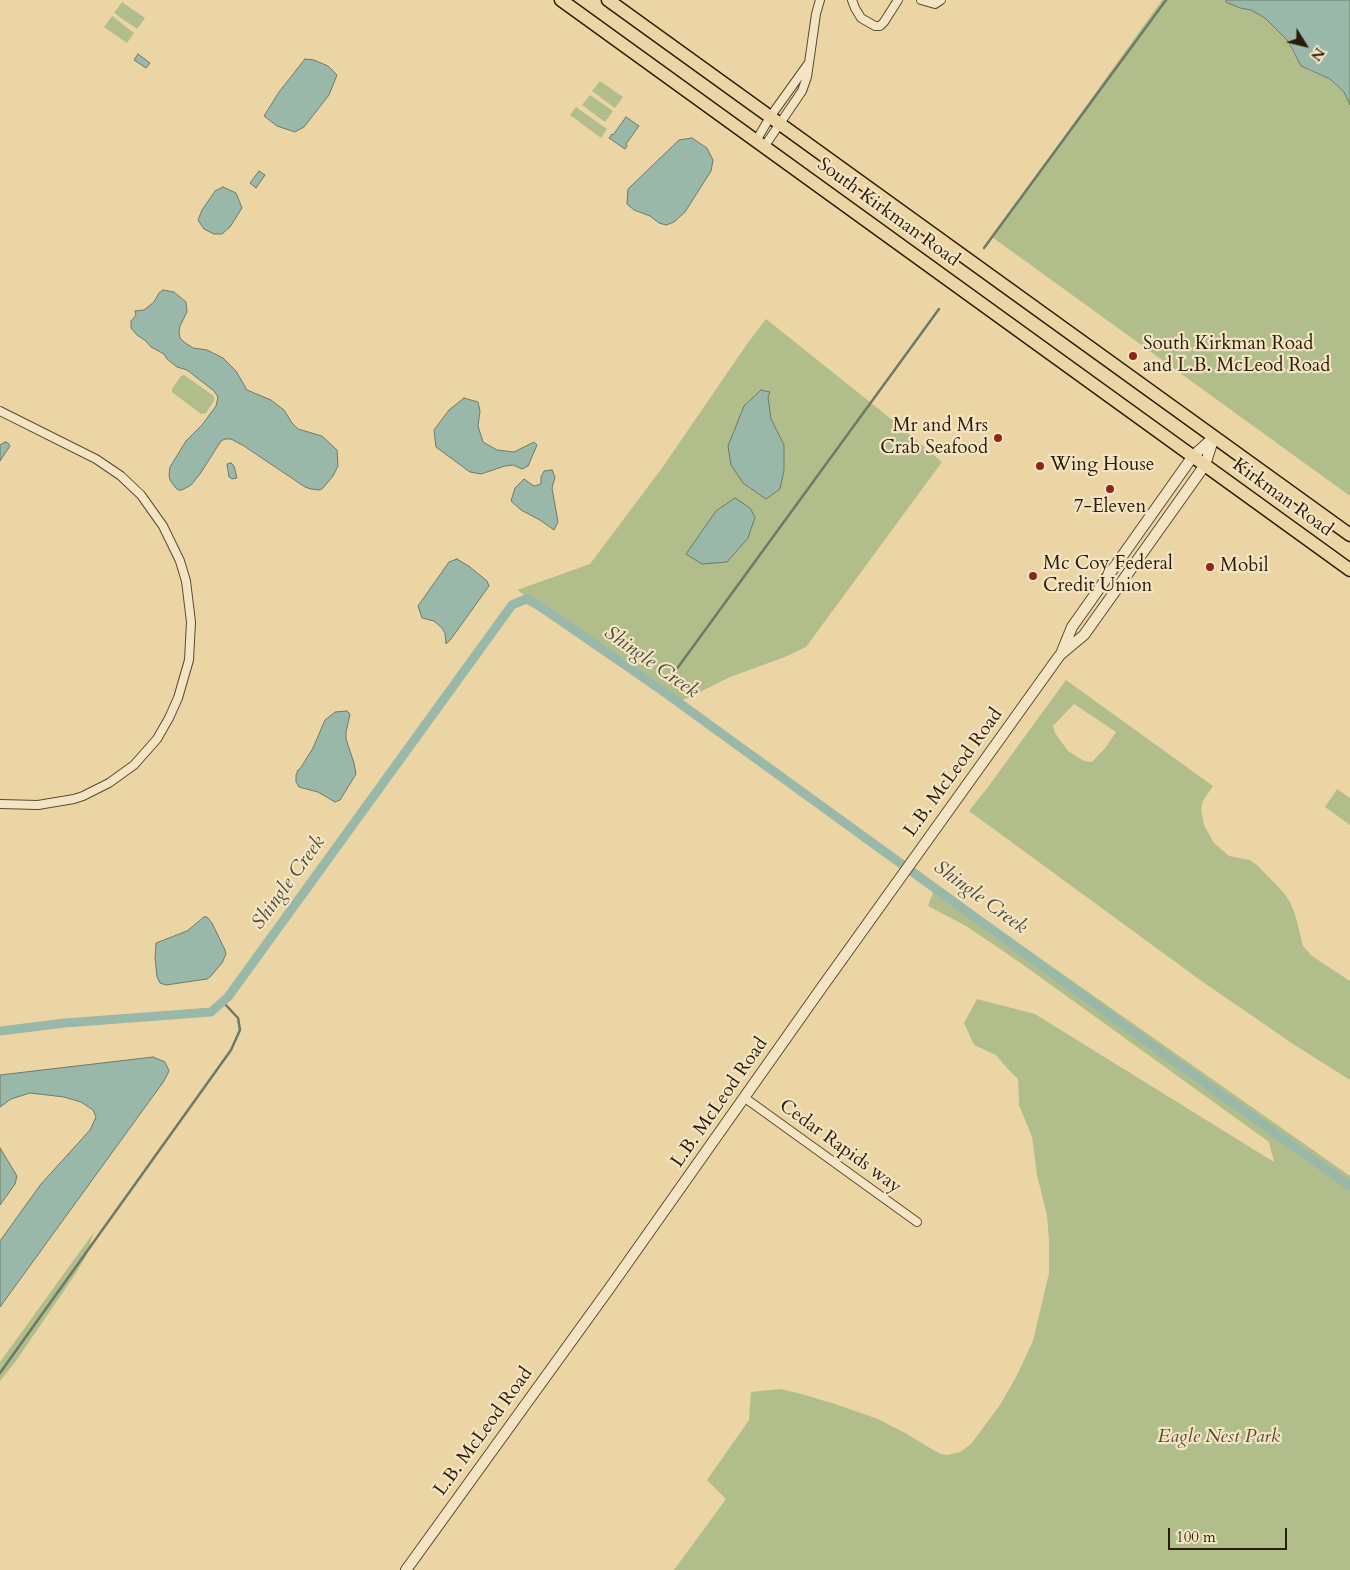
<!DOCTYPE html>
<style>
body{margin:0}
#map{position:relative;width:1350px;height:1570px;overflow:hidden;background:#ecd5a5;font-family:Cardo,serif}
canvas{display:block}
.north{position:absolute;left:1280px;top:20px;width:50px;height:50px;-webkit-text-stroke:4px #f3e4c4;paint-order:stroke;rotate:126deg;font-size:14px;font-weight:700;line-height:20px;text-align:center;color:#2b1c07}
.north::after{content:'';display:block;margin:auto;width:18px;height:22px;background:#2b1c07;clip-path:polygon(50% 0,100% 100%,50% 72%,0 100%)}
.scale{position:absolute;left:1168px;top:1528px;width:119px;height:22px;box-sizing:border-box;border:2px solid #2b1c07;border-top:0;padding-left:6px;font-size:15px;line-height:18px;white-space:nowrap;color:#2b1c07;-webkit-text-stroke:4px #f3e4c4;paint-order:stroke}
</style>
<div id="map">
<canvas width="1350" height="1570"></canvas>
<div class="north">N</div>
<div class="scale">100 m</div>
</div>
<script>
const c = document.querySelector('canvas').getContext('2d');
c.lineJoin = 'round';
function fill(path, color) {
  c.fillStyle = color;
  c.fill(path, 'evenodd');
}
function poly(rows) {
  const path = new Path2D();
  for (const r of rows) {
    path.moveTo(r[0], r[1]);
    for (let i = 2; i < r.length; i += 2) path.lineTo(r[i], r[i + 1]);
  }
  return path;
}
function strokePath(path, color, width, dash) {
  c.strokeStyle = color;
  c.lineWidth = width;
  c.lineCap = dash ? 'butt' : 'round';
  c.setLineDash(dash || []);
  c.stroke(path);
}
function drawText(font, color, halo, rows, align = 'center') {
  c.font = font + ' Cardo,serif';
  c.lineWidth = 4.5;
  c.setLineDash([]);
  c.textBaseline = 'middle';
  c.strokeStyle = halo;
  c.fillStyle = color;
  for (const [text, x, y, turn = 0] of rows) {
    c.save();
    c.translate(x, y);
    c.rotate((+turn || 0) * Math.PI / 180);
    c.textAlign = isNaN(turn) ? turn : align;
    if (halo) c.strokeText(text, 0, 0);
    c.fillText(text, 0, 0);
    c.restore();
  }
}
fill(poly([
 [1162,0,1226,0,1227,2,1240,8,1251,10,1265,18,1277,29,1288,41,1293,53,1308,70,1330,79,1344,92,1350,105,1350,496,992,237],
 [122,2,145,18,137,29,114,13],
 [112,16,134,33,127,43,104,27],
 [600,81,623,97,615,108,592,91],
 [590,95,613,111,605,122,582,105],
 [576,107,607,129,601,138,570,115],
 [766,319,885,414,942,462,806,647,785,657,730,677,686,699,678,701,517,590,590,564,662,468,747,344],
 [184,375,214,396,214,401,206,413,201,414,172,392,172,389,181,376],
 [1066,680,1213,786,1203,801,1201,810,1204,825,1214,843,1229,856,1250,860,1258,866,1284,893,1290,902,1295,914,1303,946,1312,956,1350,981,1350,1080,1293,1044,1200,980,969,811,988,787],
 [1074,704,1116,732,1106,747,1092,762,1084,761,1068,751,1055,733,1053,726],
 [1337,789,1350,798,1350,825,1325,807],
 [936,885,1350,1176,1350,1570,674,1570,726,1499,707,1480,749,1420,751,1392,780,1389,798,1393,835,1404,878,1419,907,1434,930,1448,941,1454,947,1455,960,1452,971,1444,1000,1405,1016,1377,1033,1341,1049,1273,1049,1242,1047,1215,1037,1175,1032,1137,1019,1105,1018,1079,1006,1067,996,1055,974,1045,964,1023,977,999,1035,1014,1274,1162,1269,1142,1022,964,966,926,928,906],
 [94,1232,86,1256,76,1273,16,1361,0,1381,0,1362]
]), '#b1be8b');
const water = poly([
 [1226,0,1350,0,1350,105,1344,92,1330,79,1301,66,1288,41,1265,18,1251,10,1240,8,1226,2,1226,0],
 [138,54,150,63,146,68,134,60,138,54],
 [305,59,314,60,328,66,337,75,329,95,304,127,295,132,277,126,264,116,279,92,305,59],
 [626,117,639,126,626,144,627,146,625,149,609,138,612,134,613,135,626,117],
 [692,138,707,148,713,160,711,171,685,212,674,222,666,225,659,223,650,216,634,210,627,204,628,189,679,140,692,138],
 [259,171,265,175,256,188,250,183,259,171],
 [223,187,236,193,242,208,230,227,222,234,214,234,204,229,198,220,202,210,215,191,223,187],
 [163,290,174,292,186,302,187,312,180,326,179,331,180,338,184,342,193,348,207,350,223,358,236,371,247,390,271,400,284,410,292,423,298,429,322,436,337,450,338,466,333,476,323,488,320,490,311,489,305,487,244,446,231,439,225,439,221,441,200,474,191,485,182,490,178,490,175,487,170,480,169,475,170,467,186,441,202,425,216,406,218,397,214,391,187,370,177,367,167,359,164,354,151,347,146,341,137,335,131,328,131,321,136,315,135,311,144,310,154,302,159,293,163,290],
 [761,390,770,392,768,397,771,419,784,445,784,470,780,489,766,499,743,483,731,465,728,446,744,406,761,390],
 [464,398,478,402,480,411,478,426,483,442,497,450,514,452,534,442,537,445,528,466,522,469,513,465,505,466,481,474,470,472,436,447,434,430,449,410,464,398],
 [5,442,8,443,10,446,0,461,0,445,5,442],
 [231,463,234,466,237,478,232,479,229,477,227,464,231,463],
 [552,470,555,477,552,488,558,522,554,530,540,520,521,510,511,501,515,488,524,479,534,486,541,484,541,477,544,471,552,470],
 [735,498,750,508,755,517,748,538,727,562,702,564,686,554,716,511,735,498],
 [457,559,470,567,487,581,489,586,451,639,446,644,445,633,442,628,434,621,422,618,418,606,449,562,457,559],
 [347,711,350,714,346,732,346,739,354,763,356,774,340,800,335,802,318,792,299,787,296,782,296,775,298,770,300,769,313,748,325,720,335,712,347,711],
 [204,917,207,917,212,923,225,950,226,954,222,963,210,977,207,979,166,985,160,983,157,977,155,958,156,943,187,931,204,917],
 [153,1057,165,1062,169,1071,164,1081,0,1307,0,1241,41,1184,90,1130,96,1117,93,1110,81,1102,64,1097,30,1093,11,1099,0,1107,0,1075,153,1057],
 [0,1148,17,1176,15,1184,0,1205,0,1148]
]);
fill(water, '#99b8a9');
strokePath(water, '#6d7a68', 1);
strokePath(poly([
 [984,248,1166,0],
 [676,670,939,309],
 [0,1373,231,1050,240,1030,238,1018,223,1002]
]), '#6d7a68', 2.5);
strokePath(poly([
 [0,1031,65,1023,211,1012,228,997,512,605,526,599,538,605,660,689,1143,1039,1350,1186]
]), '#99b8a9', 9);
const minor = poly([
 [852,0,855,8,861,18,875,26,880,26,884,22,898,0],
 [921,0,935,4,941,0],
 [756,141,770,117,808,64],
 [764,147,802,91,807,77,816,14,820,0],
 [0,411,96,459,121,476,141,495,163,526,180,561,186,581,191,622,189,660,178,698,169,718,157,739,134,765,109,783,83,796,74,799,38,805,0,804],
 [745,1098,917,1222]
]);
const tertiary = poly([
 [1061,654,1072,627,1193,456,1213,438],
 [406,1570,609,1289,820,990,1052,666,1060,655,1084,635,1205,465,1214,437]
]);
const primary = poly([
 [561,0,1350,570],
 [608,0,1350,535]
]);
strokePath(minor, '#5b4a2e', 10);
strokePath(tertiary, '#5b4a2e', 12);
strokePath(primary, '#2b1c07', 15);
strokePath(minor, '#f3e4c4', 8);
strokePath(tertiary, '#f3e4c4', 10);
strokePath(primary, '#ecd5a5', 12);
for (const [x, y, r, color] of [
 [1133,356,5,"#8f2418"],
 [998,438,5,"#8f2418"],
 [1040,466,5,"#8f2418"],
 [1110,489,5,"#8f2418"],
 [1210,567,5,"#8f2418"],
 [1033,576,5,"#8f2418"]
]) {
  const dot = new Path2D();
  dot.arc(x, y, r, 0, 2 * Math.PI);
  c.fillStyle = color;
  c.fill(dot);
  strokePath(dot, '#f3e4c4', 2);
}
drawText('19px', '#2b1c07', '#f3e4c4', [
 ["South Kirkman Road",888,213,36],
 ["Kirkman Road",1282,498,36],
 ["L.B. McLeod Road",954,773,-54],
 ["L.B. McLeod Road",720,1103,-55],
 ["Cedar Rapids way",840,1147,36],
 ["L.B. McLeod Road",484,1432,-54]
]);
drawText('19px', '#2b1c07', '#f3e4c4', [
 ["South Kirkman Road",1143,345],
 ["and L.B. McLeod Road",1143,367],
 ["Mr and Mrs",988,427,"right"],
 ["Crab Seafood",988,449,"right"],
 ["Wing House",1050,466],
 ["7-Eleven",1110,508,"center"],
 ["Mc Coy Federal",1043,565],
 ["Credit Union",1043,587],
 ["Mobil",1220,567]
], 'left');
drawText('italic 19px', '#534d2f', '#f3e4c4', [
 ["Eagle Nest Park",1219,1438]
]);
drawText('italic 20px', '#4c4b38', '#f3e4c4', [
 ["Shingle Creek",651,663,35],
 ["Shingle Creek",289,883,-54],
 ["Shingle Creek",980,898,36]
]);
</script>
